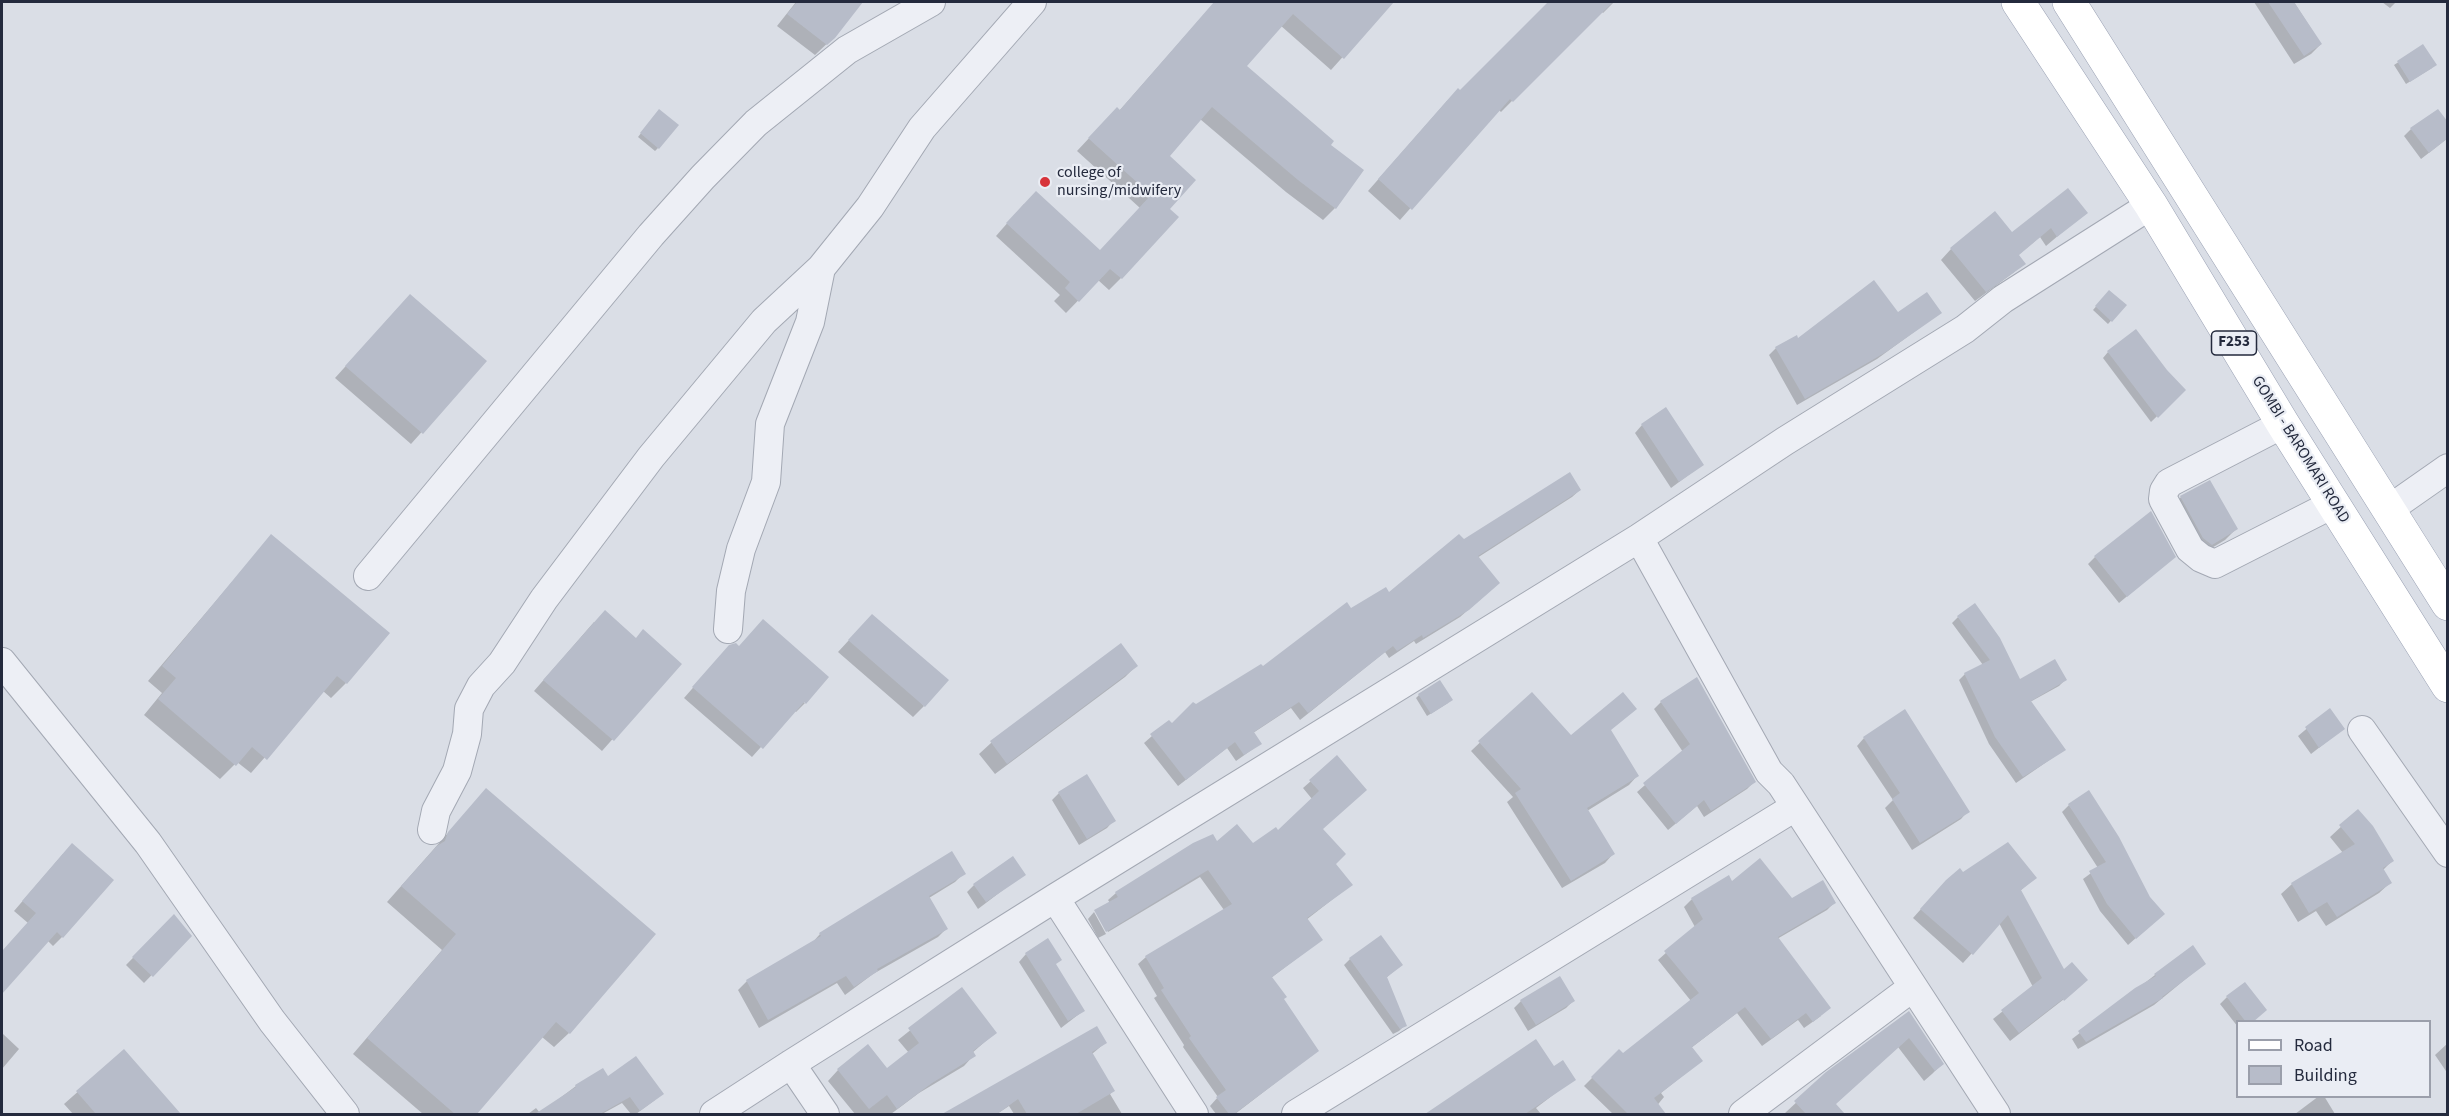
<!DOCTYPE html>
<style>
body{margin:0}
#map{position:relative;width:2449px;height:1116px;overflow:hidden;background:#dadee6;font-family:"Source Sans 3",sans-serif}
canvas{display:block}
.frame{position:absolute;inset:0;border:3px solid #242a3d;pointer-events:none}
.legend{position:absolute;left:2236px;top:1020px;width:195px;height:78px;box-sizing:border-box;background:#eaedf4;border:2px solid #9b9fab;margin:0;padding:8px 10px;list-style:none;font-size:18px;color:#242a3d}
.legend li{display:flex;align-items:center;gap:12px;height:30px}
.legend b{width:30px;border:2px solid #9b9fab}
</style>
<div id="map">
<canvas width="2449" height="1116"></canvas>
<div class="frame"></div>
<ul class="legend">
<li><b style="height:8px;background:#fff"></b>Road</li>
<li><b style="height:16px;background:#b7bcc9"></b>Building</li>
</ul>
</div>
<script>
const c = document.querySelector('canvas').getContext('2d');
c.lineJoin = 'round';
function fill(path, color) {
  c.fillStyle = color;
  c.fill(path, 'evenodd');
}
function poly(rows) {
  const path = new Path2D();
  for (const r of rows) {
    path.moveTo(r[0], r[1]);
    for (let i = 2; i < r.length; i += 2) path.lineTo(r[i], r[i + 1]);
  }
  return path;
}
function strokePath(path, color, width, dash) {
  c.strokeStyle = color;
  c.lineWidth = width;
  c.lineCap = dash ? 'butt' : 'round';
  c.setLineDash(dash || []);
  c.stroke(path);
}
function drawText(font, color, halo, rows, align = 'center') {
  c.font = font + ' "Source Sans 3",sans-serif';
  c.lineWidth = 4.5;
  c.setLineDash([]);
  c.textBaseline = 'middle';
  c.strokeStyle = halo;
  c.fillStyle = color;
  for (const [text, x, y, turn = 0] of rows) {
    c.save();
    c.translate(x, y);
    c.rotate((+turn || 0) * Math.PI / 180);
    c.textAlign = isNaN(turn) ? turn : align;
    if (halo) c.strokeText(text, 0, 0);
    c.fillText(text, 0, 0);
    c.restore();
  }
}
fill(poly([
 [796,2,851,2,834,37,815,55,777,26],
 [1215,2,1392,2,1331,70,1280,25,1245,66,1328,146,1335,208,1323,220,1286,192,1200,119,1168,156,1168,209,1121,278,1109,290,1098,280,1066,313,1054,301,1060,295,996,236,1024,204,1100,251,1140,208,1077,151,1105,121,1119,111],
 [1550,2,1614,2,1603,13,1601,11,1501,112,1498,109,1400,220,1368,191,1447,101,1460,92],
 [2254,2,2294,2,2321,44,2311,54,2294,64],
 [2382,2,2396,2,2390,8],
 [2423,46,2432,68,2406,84,2394,65],
 [656,114,658,148,655,151,638,137],
 [2411,129,2448,138,2421,159,2404,136],
 [2086,212,2046,246,2040,237,2017,256,2024,263,2013,273,1975,301,1941,260,1951,249],
 [2106,295,2125,305,2108,324,2093,310],
 [399,307,485,361,411,444,335,378],
 [1940,313,1877,359,1797,405,1769,355,1776,348,1798,340,1898,314],
 [2108,352,2184,390,2151,422,2103,358],
 [1642,425,1702,465,1671,488,1635,433],
 [1580,490,1572,497,1477,558,1491,590,1460,617,1416,644,1414,641,1389,658,1385,652,1300,720,1291,708,1253,733,1260,744,1236,761,1227,748,1178,786,1144,743,1168,722,1171,725,1195,706,1263,669,1351,610,1389,594,1463,541],
 [2181,497,2236,529,2225,540,2200,555,2170,509],
 [271,536,346,683,331,698,323,691,251,773,237,762,220,779,144,715,162,693,148,681],
 [2095,557,2174,557,2119,603,2088,564],
 [1958,617,2019,681,2065,680,2059,686,2030,702,2064,750,2016,783,1989,744,1959,680,1965,674,1983,665,1952,623],
 [594,622,635,639,679,664,602,751,534,691],
 [861,627,924,706,913,717,838,652],
 [1121,645,1136,666,1125,677,995,774,979,754,991,743],
 [720,657,805,703,796,712,794,710,752,757,684,698],
 [1531,694,1570,737,1610,731,1637,776,1629,785,1587,811,1613,854,1605,863,1562,888,1507,802,1513,797,1471,751],
 [1419,695,1448,703,1427,716,1416,698],
 [1661,702,1754,782,1747,789,1704,817,1697,806,1668,830,1637,792,1683,752,1654,709],
 [2329,710,2343,729,2311,754,2298,736],
 [1864,738,1968,811,1961,819,1912,850,1885,808,1893,800,1857,746],
 [1337,758,1321,830,1334,864,1351,885,1306,920,1321,940,1271,978,1282,1000,1317,1051,1235,1114,1216,1114,1210,1106,1218,1097,1183,1047,1184,1045,1154,998,1157,996,1138,964,1146,957,1224,910,1200,877,1108,932,1097,911,1110,903,1108,900,1116,893,1193,845,1216,843,1252,845,1278,832,1312,799,1303,788],
 [486,790,569,1033,554,1047,542,1037,475,1114,423,1114,353,1054,442,950,387,902],
 [1059,793,1114,820,1107,828,1079,845,1052,800],
 [2069,805,2155,921,2128,945,2100,911,2083,879,2098,868,2062,812],
 [2358,811,2392,861,2383,870,2390,883,2379,893,2326,926,2316,911,2298,922,2281,894,2292,884,2343,853,2330,837],
 [63,854,62,937,53,946,47,940,2,992,2,952,28,923,14,911],
 [964,873,955,882,929,898,946,929,938,937,873,974,845,995,837,983,759,1028,738,990,747,981,812,943,820,934],
 [1024,874,978,909,967,892,974,885],
 [1962,874,2035,878,2020,891,2063,971,2077,989,2010,1041,1993,1019,2033,987,1999,923,1963,963,1913,918,1937,891],
 [1728,877,1731,883,1792,900,1835,902,1827,910,1777,939,1821,1016,1804,1028,1798,1020,1762,1046,1737,1013,1691,1048,1701,1061,1661,1093,1664,1097,1650,1114,1613,1114,1584,1086,1619,1051,1623,1055,1691,1001,1658,960,1695,927,1684,907,1692,899],
 [1094,912,1106,934,1098,938,1088,919],
 [174,916,190,935,144,983,126,965],
 [1026,954,1055,965,1083,1011,1061,1028,1019,962],
 [1350,959,1401,965,1386,978,1405,1025,1399,1031,1393,1034,1344,965],
 [2204,964,2154,1005,2078,1049,2072,1039,2155,975],
 [962,989,995,1033,972,1053,974,1055,964,1066,919,1093,891,1114,855,1114,828,1081,838,1070,887,1070,909,1053,898,1040],
 [2227,997,2253,1022,2238,1022,2238,1027,2220,1004],
 [1521,1001,1573,1001,1566,1008,1528,1031,1514,1008],
 [1909,1013,1942,1064,1932,1074,1924,1081,1898,1047,1834,1105,1843,1114,1786,1114,1785,1113,1827,1074],
 [2,1033,19,1049,2,1069],
 [1536,1041,1554,1068,1574,1079,1536,1108,1541,1114,1428,1114],
 [1105,1043,1092,1054,1113,1091,1110,1094,1122,1114,1014,1114,1009,1106,997,1114,948,1114,952,1110],
 [2448,1043,2448,1074,2435,1055],
 [124,1051,179,1114,73,1114,64,1104],
 [608,1078,655,1100,636,1114,631,1114,622,1103,602,1114,528,1114,536,1108,540,1113,576,1086],
 [2319,1096,2324,1096,2335,1114,2295,1114]
]), '#0003');
fill(poly([
 [797,2,863,2,835,38,827,45,787,14],
 [1214,2,1394,2,1344,59,1293,14,1247,66,1334,141,1331,145,1364,170,1336,209,1298,180,1212,107,1170,156,1196,180,1170,209,1179,217,1122,279,1110,269,1079,302,1065,288,1070,282,1006,223,1036,191,1100,250,1151,195,1088,138,1117,107,1120,110],
 [1548,2,1613,2,1513,102,1510,99,1412,210,1378,179,1458,88,1460,90],
 [2268,2,2294,2,2322,44,2304,56],
 [2423,44,2437,65,2410,82,2397,61],
 [659,109,679,125,659,149,640,133],
 [2438,109,2448,122,2448,138,2429,153,2410,128],
 [2068,188,2088,213,2057,237,2051,228,2019,255,2026,264,1986,292,1950,248,1995,211,2012,232],
 [1874,280,1898,312,1927,292,1942,313,1886,352,1805,399,1775,347,1797,335,1798,338],
 [2109,290,2127,305,2112,322,2095,306],
 [410,294,487,361,423,434,345,366],
 [2136,329,2167,370,2186,390,2158,418,2107,351],
 [1666,407,1704,465,1679,482,1641,424],
 [1570,472,1581,490,1478,556,1500,583,1469,610,1423,638,1422,635,1397,651,1393,646,1308,713,1299,702,1254,732,1262,744,1244,755,1235,742,1186,780,1150,734,1169,720,1172,723,1193,702,1196,704,1261,664,1263,666,1347,602,1351,608,1386,587,1389,592,1459,534,1464,539],
 [2210,480,2238,529,2212,545,2203,538,2180,496],
 [2151,511,2176,557,2127,597,2094,556],
 [271,534,390,633,347,684,337,676,267,760,252,747,236,766,158,699,176,678,162,666],
 [1975,603,2000,638,2020,679,2055,659,2067,680,2031,701,2066,750,2023,777,1995,737,1964,673,1990,660,1957,616],
 [605,610,636,638,643,629,682,664,614,741,543,680],
 [872,614,949,680,925,707,848,640],
 [763,619,829,677,806,704,804,702,763,749,692,687,729,645,736,643,739,646],
 [1121,643,1138,666,1007,764,990,741],
 [1697,677,1756,782,1711,811,1704,800,1676,824,1643,783,1690,744,1660,701],
 [1440,680,1453,700,1431,714,1418,694],
 [1532,692,1571,735,1623,692,1637,709,1611,730,1639,776,1587,808,1615,854,1571,881,1515,793,1521,789,1478,741],
 [2330,708,2345,729,2319,748,2305,727],
 [1905,709,1970,812,1920,843,1892,799,1900,793,1863,737],
 [1337,755,1367,790,1323,829,1346,854,1336,864,1353,885,1307,918,1323,940,1272,977,1287,997,1284,999,1319,1051,1234,1114,1229,1114,1216,1097,1226,1090,1189,1038,1191,1036,1161,990,1164,988,1145,956,1232,904,1208,870,1106,932,1094,910,1118,897,1115,892,1193,843,1213,834,1217,841,1237,824,1253,843,1276,827,1278,830,1319,791,1309,780],
 [1087,774,1116,821,1087,839,1058,792],
 [486,788,656,934,570,1034,556,1022,477,1114,455,1114,367,1038,456,934,401,886,437,846,445,841,448,832],
 [2089,790,2119,837,2150,897,2165,914,2136,939,2107,904,2089,871,2106,862,2068,804],
 [2358,809,2373,826,2394,861,2383,868,2392,883,2337,917,2327,902,2309,913,2291,883,2355,844,2339,825],
 [2008,842,2037,878,2021,890,2064,969,2072,962,2088,980,2064,1001,2063,999,2019,1033,2001,1010,2042,978,2008,915,1973,955,1920,909,1946,880,1960,868,1963,872],
 [72,843,114,880,63,938,57,932,2,994,2,951,36,913,22,901],
 [952,851,966,874,929,896,948,929,877,969,878,971,854,987,846,976,768,1020,746,980,821,936,819,933],
 [1013,856,1026,875,986,902,973,884],
 [1760,858,1792,898,1823,880,1836,903,1778,937,1831,1008,1813,1022,1806,1013,1771,1039,1745,1007,1692,1047,1703,1061,1654,1098,1666,1114,1628,1114,1591,1077,1619,1049,1623,1053,1699,993,1664,951,1703,919,1691,898,1729,875,1732,881],
 [174,914,192,936,153,977,132,957],
 [1381,935,1403,965,1387,977,1407,1026,1400,1029,1349,958],
 [1048,938,1062,960,1056,964,1085,1011,1068,1021,1025,953],
 [2193,945,2206,964,2162,997,2163,998,2086,1042,2078,1031,2135,988,2156,976,2154,974],
 [1560,976,1575,1001,1536,1025,1520,1000],
 [2245,982,2267,1010,2253,1022,2246,1022,2226,996],
 [962,987,997,1033,973,1051,976,1056,932,1083,897,1109,887,1095,869,1109,837,1069,868,1044,887,1068,919,1043,908,1028],
 [1909,1011,1944,1064,1935,1071,1909,1038,1836,1104,1845,1114,1806,1114,1794,1101,1826,1072],
 [1097,1026,1107,1043,1092,1052,1115,1091,1076,1114,1027,1114,1018,1099,997,1114,942,1114],
 [1536,1039,1554,1066,1563,1060,1576,1080,1525,1114,1425,1114],
 [124,1049,181,1114,96,1114,76,1091],
 [636,1056,664,1094,640,1111,630,1097,600,1114,535,1114,576,1087,575,1085,603,1068,608,1076]
]), '#b7bcc9');
const minor = poly([
 [2283,424,2169,483,2164,491,2163,499,2190,549,2201,558,2215,564,2333,504],
 [2388,510,2448,468],
 [1639,538,1769,772,1781,784,1996,1114],
 [368,576,651,235,703,177,756,123,847,50,931,2],
 [728,629,731,591,741,549,766,482,770,424,810,322,821,268],
 [2,662,148,843,272,1021,345,1114],
 [2362,730,2448,853],
 [432,830,436,811,457,771,467,734,469,709,481,686,502,663,544,599,651,457,764,321,821,268,870,207,922,128,1032,2],
 [1055,898,1194,1114],
 [791,1064,825,1114],
 [714,1114,791,1064,1055,898,1639,538,1785,441,1965,329,2003,299,2151,205],
 [1296,1114,1795,807],
 [1743,1114,1913,987]
]);
const major = poly([
 [2018,2,2151,205,2283,424,2448,686],
 [2069,2,2448,604]
]);
strokePath(minor, '#a3a8b3', 30);
strokePath(major, '#99a0b3', 34);
strokePath(minor, '#edeff5', 28);
strokePath(major, '#fff', 33);
for (const [x, y, r, color] of [
 [1045,182,6,"#d7333a"]
]) {
  const dot = new Path2D();
  dot.arc(x, y, r, 0, 2 * Math.PI);
  c.fillStyle = color;
  c.fill(dot);
  strokePath(dot, '#eaedf4', 2);
}
for (const [x, y, w] of [
 [2234,343,45]
]) {
  const box = new Path2D();
  box.roundRect(x - w / 2, y - 12, w, 24, 4.5);
  c.fillStyle = '#eaedf4';
  c.fill(box);
  strokePath(box, '#242a3d', 1.5);
}
drawText('bold 15px', '#242a3d', null, [
 ["F253",2234,343]
]);
drawText('16px', '#242a3d', '#eaedf4', [
 ["college of",1057,173],
 ["nursing/midwifery",1057,191]
], 'left');
drawText('16px', '#242a3d', '#eaedf4', [
 ["GOMBI - BAROMARI ROAD",2300,450,58]
]);
</script>
